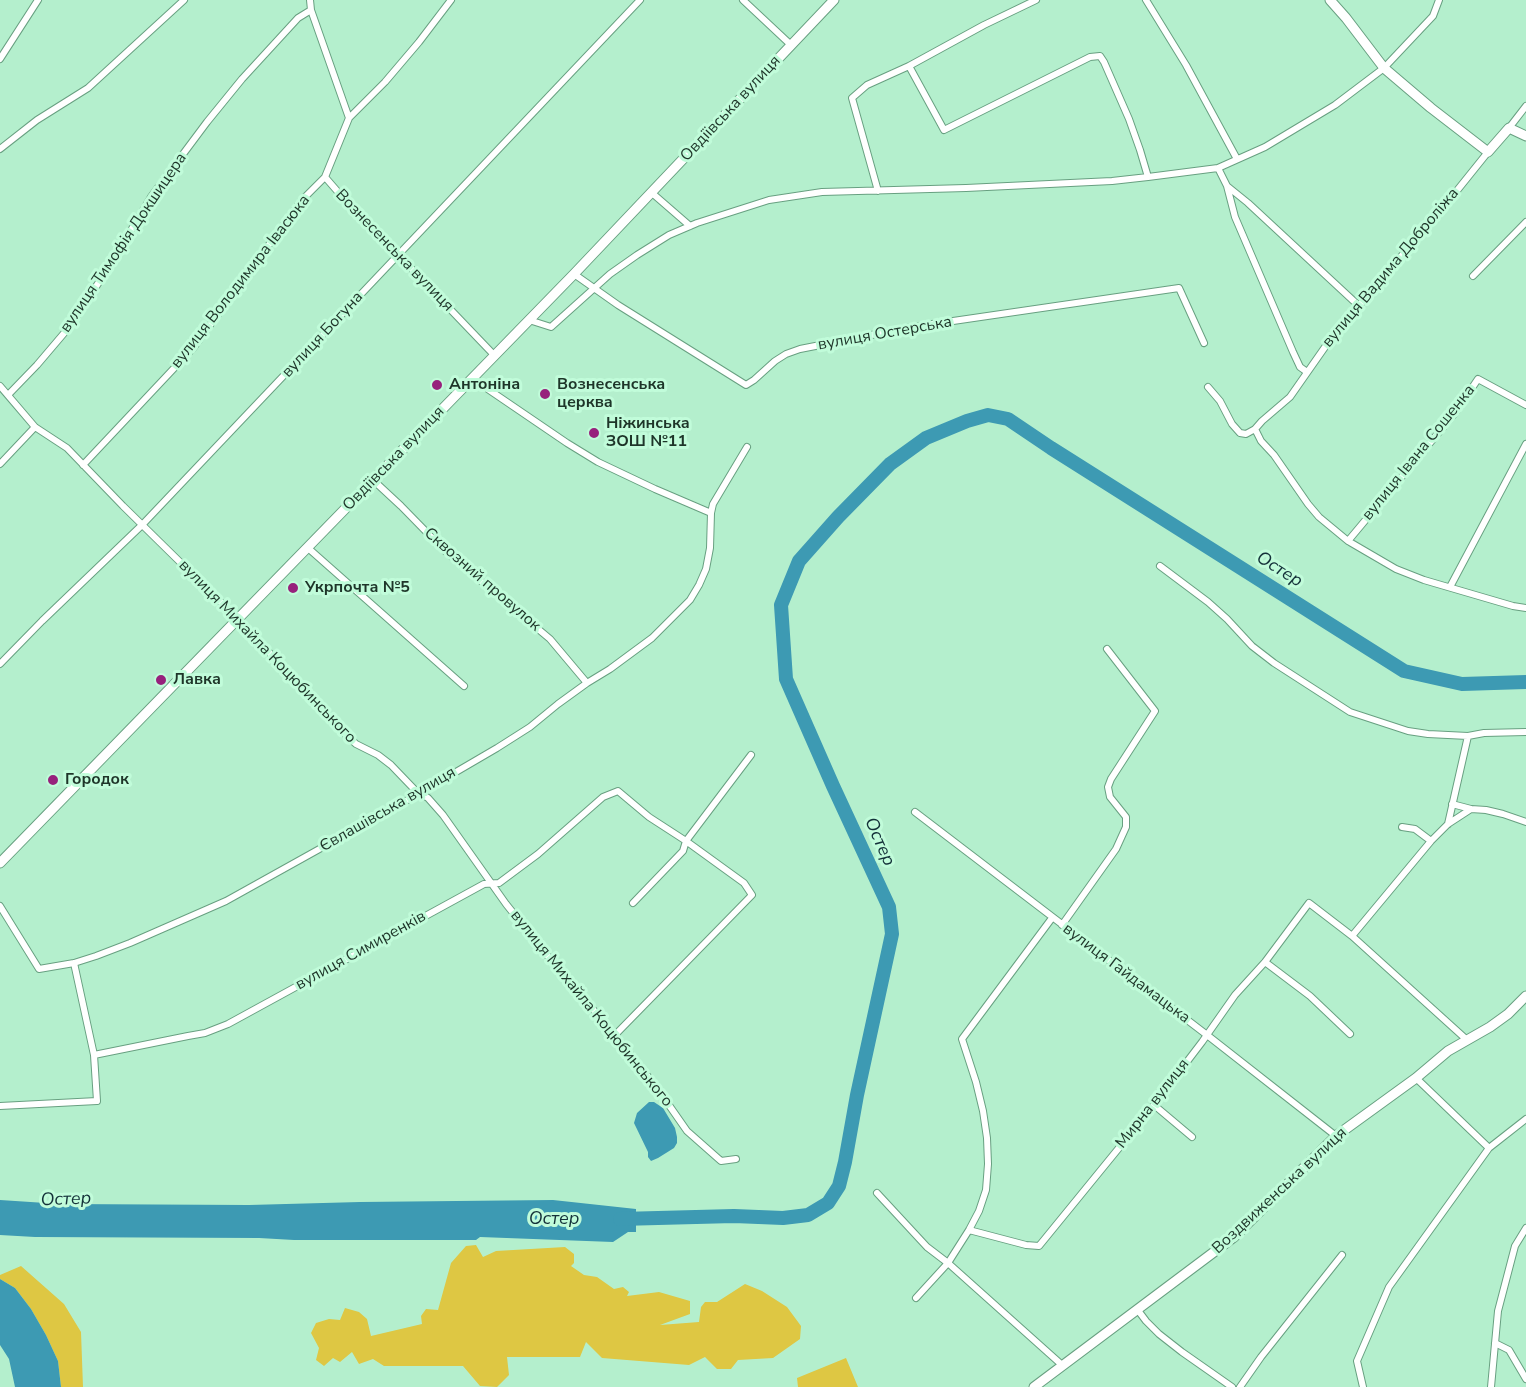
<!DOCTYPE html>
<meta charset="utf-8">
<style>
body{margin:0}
canvas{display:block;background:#b4efcd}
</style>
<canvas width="1526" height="1387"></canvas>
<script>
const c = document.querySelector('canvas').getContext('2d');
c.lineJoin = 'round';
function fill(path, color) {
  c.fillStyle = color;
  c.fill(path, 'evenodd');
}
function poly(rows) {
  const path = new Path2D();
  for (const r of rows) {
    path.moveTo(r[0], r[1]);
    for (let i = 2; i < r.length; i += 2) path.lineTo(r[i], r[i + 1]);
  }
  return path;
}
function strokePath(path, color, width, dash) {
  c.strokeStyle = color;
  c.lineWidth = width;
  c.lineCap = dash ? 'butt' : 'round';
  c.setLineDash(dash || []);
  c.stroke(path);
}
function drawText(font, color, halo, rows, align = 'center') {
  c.font = font + ' "Nunito Sans",sans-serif';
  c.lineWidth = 6;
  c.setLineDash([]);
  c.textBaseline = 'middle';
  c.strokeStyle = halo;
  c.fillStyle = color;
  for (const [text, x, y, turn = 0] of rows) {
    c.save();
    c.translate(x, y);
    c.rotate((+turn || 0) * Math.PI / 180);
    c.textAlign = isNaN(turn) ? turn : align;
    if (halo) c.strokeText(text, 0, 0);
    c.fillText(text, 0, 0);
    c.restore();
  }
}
fill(poly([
 [476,1245,483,1257,496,1251,565,1247,574,1254,574,1263,571,1266,584,1275,597,1277,614,1289,623,1287,629,1292,627,1296,659,1292,690,1301,690,1314,660,1325,699,1322,701,1307,705,1302,717,1302,745,1284,762,1291,787,1307,801,1326,800,1339,773,1358,738,1360,731,1369,717,1369,705,1357,689,1365,602,1358,586,1342,580,1357,507,1357,509,1375,497,1387,480,1386,463,1366,384,1366,373,1359,359,1364,352,1352,340,1362,333,1358,324,1366,316,1360,319,1348,311,1333,316,1323,329,1319,340,1320,345,1308,359,1312,367,1319,371,1336,422,1324,421,1316,426,1309,438,1310,451,1263,466,1246],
 [21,1266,64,1304,81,1332,83,1387,61,1387,58,1361,46,1335,31,1309,15,1288,0,1279,0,1275],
 [846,1358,858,1387,798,1387,797,1378]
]), '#dec743');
fill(poly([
 [649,1102,654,1102,663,1108,675,1128,677,1137,677,1143,674,1148,658,1158,651,1161,648,1157,648,1152,634,1123,637,1113],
 [0,1200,61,1204,249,1205,360,1202,553,1200,636,1209,636,1232,628,1232,613,1242,480,1237,476,1240,294,1240,259,1238,35,1237,0,1235],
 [0,1279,15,1288,31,1309,46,1335,58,1361,61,1387,15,1387,9,1359,0,1345]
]), '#3d9ab3');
strokePath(poly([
 [620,1219,734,1216,783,1218,808,1215,828,1203,839,1186,845,1162,857,1095,892,934,889,907,833,786,786,679,781,605,799,561,838,517,890,464,926,438,967,421,988,415,1008,419,1051,448,1404,671,1462,684,1526,682]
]), '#3d9ab3', 14);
const street = poly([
 [310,0,311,10,349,118,325,177,338,192,494,355],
 [743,0,791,45],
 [1146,0,1186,65,1237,159],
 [0,59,38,0],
 [909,66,944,130,1090,57,1100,56,1104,62,1129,119,1140,150,1148,177],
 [349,118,385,82,419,42,451,0],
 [1509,128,1526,106],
 [0,149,37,120,88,88,184,0],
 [1218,168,1227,186,1248,203,1359,306],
 [1227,186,1235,217,1293,352,1300,367,1307,372],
 [878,191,852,98,867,85,909,66,984,25,1036,0],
 [652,193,690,226],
 [574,274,618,305,746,385,754,380,775,361,786,354,800,349,912,327,1179,288,1204,343],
 [1473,276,1526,222],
 [529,320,551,327,610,274,637,255,669,235,697,223,769,200,822,192,966,188,1112,181,1148,177,1218,168,1265,147,1335,105,1384,68,1433,16,1439,0],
 [473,379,567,443,598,462,655,489,711,513],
 [0,386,35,427,67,448,123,506,238,619,344,733,356,744,378,755,391,765,415,790,428,798,443,815,506,904,555,965,615,1035,657,1088,687,1131,721,1161,736,1159],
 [1208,387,1220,401,1232,424,1240,433,1246,434,1255,429,1262,421,1290,397,1332,337,1447,203,1488,152],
 [8,395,37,365,71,325,112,262,151,197,207,122,242,79,298,18,311,10],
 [1255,429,1261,441,1274,455,1308,504,1319,517,1348,541,1396,569,1424,580,1513,606,1526,608],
 [0,464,35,427],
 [83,465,194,347,301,201,325,177],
 [373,480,401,506,445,551,550,639,587,683],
 [1348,541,1455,413,1478,379,1526,405],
 [308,548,464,686],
 [1160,566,1208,602,1227,619,1252,646,1274,663,1350,712,1408,731,1428,734,1468,736,1484,733,1526,732],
 [1450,587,1526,444],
 [0,664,42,621,142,525,640,0],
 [1452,804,1471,809],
 [915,812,1207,1035,1336,1136],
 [1448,824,1468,736],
 [1402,827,1415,829,1431,841],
 [633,903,683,851,686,841,751,755],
 [0,906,39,969,74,963,96,956,130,943,226,901,420,793,497,748,530,727,558,704,587,683,610,669,652,638,690,600,699,585,706,569,710,548,711,513,713,504,747,447],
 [1062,925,1116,849,1126,827,1126,817,1110,797,1108,787,1111,779,1155,711,1107,649],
 [1352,936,1431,841,1448,824,1471,809,1486,810,1503,814,1526,822],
 [1265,962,1310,996,1350,1034],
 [94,1055,188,1036,205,1033,228,1024,484,884,499,883,538,854,603,797,618,791,649,817,686,841,744,883,752,895,615,1035],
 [1416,1078,1489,1148],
 [1154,1105,1192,1137],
 [0,1106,97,1101,94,1055,74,963],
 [877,1193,927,1247,948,1263,1062,1365],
 [969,1230,1026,1245,1039,1246,1154,1105,1202,1042,1235,995,1265,962,1309,903,1352,936,1467,1040],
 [916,1298,948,1263,969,1230,979,1211,986,1190,988,1164,987,1138,983,1111,976,1082,962,1039,1052,918],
 [1137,1309,1146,1321,1159,1334,1182,1352,1232,1387],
 [1495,1343,1509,1350,1526,1379],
 [1240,1387,1261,1357,1342,1255],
 [1363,1387,1357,1361,1389,1287,1489,1148,1526,1119],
 [1491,1387,1498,1311,1515,1246,1526,1228]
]);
const secondary = poly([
 [1330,0,1346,18,1384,68,1431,108,1488,152,1509,128,1526,136],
 [0,863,574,274,834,0],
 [1034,1387,1234,1237,1336,1136,1416,1078,1448,1051,1490,1027,1508,1014,1526,996]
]);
strokePath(street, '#68a081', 8);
strokePath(secondary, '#68a081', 11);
strokePath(street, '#fff', 6);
strokePath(secondary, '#fff', 9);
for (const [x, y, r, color] of [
 [437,385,6,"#97217c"],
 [545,394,6,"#97217c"],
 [594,433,6,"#97217c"],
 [293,588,6,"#97217c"],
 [161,680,6,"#97217c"],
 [53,780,6,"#97217c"]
]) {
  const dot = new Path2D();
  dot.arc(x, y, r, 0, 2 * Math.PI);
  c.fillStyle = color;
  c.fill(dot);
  strokePath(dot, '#c1fcda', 2);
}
drawText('16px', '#1e3529', '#c1fcda', [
 ["Овдіївська вулиця",731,109,-47],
 ["вулиця Тимофія Докшицера",124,243,-56],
 ["Вознесенська вулиця",394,251,46],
 ["вулиця Вадима Доброліжа",1391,268,-50],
 ["вулиця Володимира Івасюка",241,282,-52],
 ["вулиця Остерська",885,334,-10],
 ["вулиця Богуна",323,335,-47],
 ["вулиця Івана Сошенка",1419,453,-51],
 ["Овдіївська вулиця",394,459,-46],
 ["Сквозний провулок",482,580,41],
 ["вулиця Михайла Коцюбинського",267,652,46],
 ["Євлашівська вулиця",388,810,-30],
 ["вулиця Симиренків",361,951,-29],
 ["вулиця Гайдамацька",1126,974,37],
 ["вулиця Михайла Коцюбинського",591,1009,51],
 ["Мирна вулиця",1153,1104,-52],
 ["Воздвиженська вулиця",1280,1191,-43]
]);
drawText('bold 16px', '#1e3529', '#c1fcda', [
 ["Антоніна",449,385],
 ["Вознесенська",557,385],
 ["церква",557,403],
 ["Ніжинська",606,424],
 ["ЗОШ №11",606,442],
 ["Укрпочта №5",305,588],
 ["Лавка",173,680],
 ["Городок",65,780]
], 'left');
drawText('italic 18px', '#143139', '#c1fcda', [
 ["Остер",1279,570,32],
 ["Остер",879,842,66],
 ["Остер",66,1200,-2],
 ["Остер",554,1220]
]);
</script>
